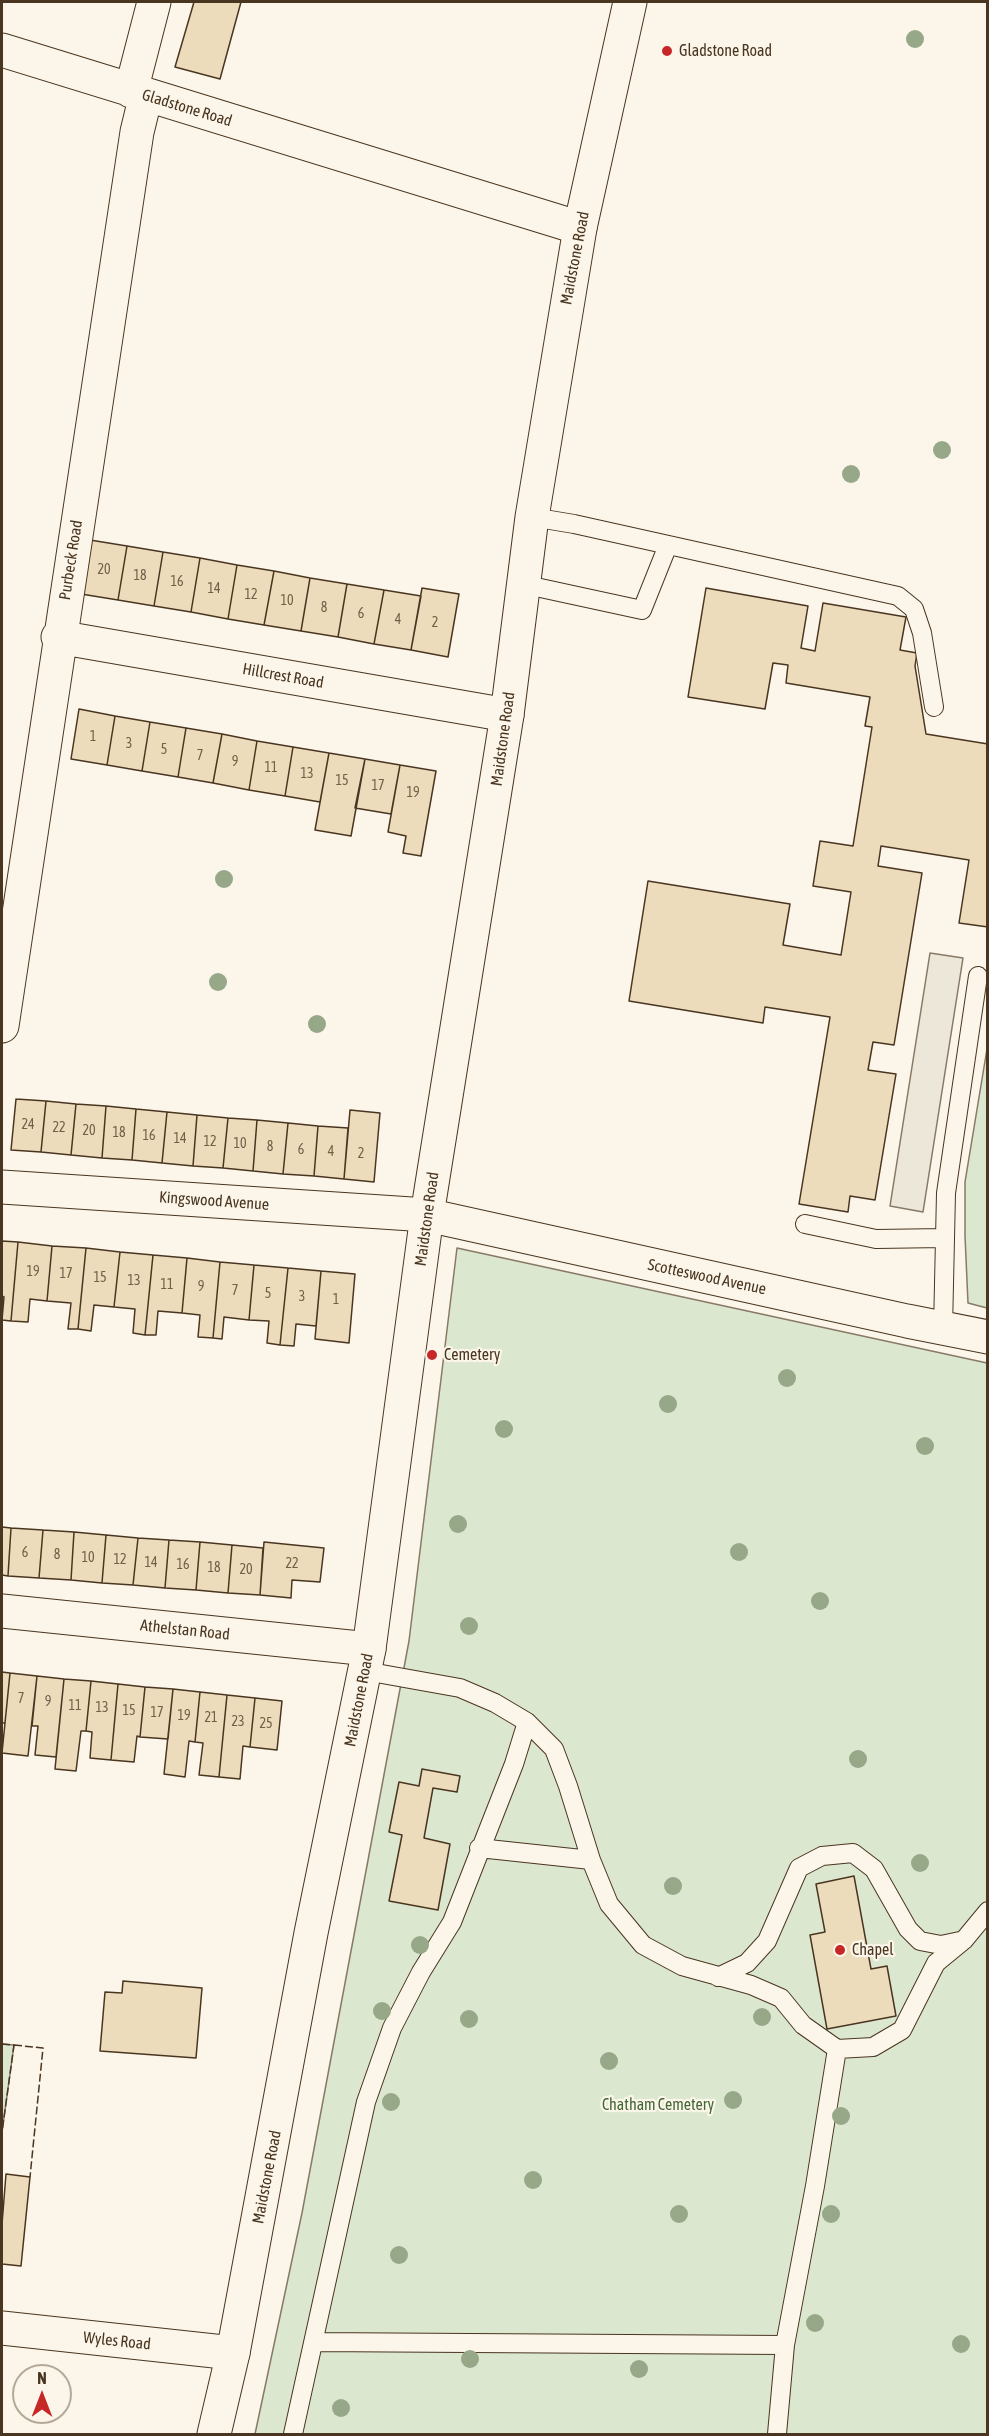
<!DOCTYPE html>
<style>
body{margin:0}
#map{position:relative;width:989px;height:2436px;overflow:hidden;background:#fbf6e9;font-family:"Asap Condensed",sans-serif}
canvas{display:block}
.frame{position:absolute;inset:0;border:3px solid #4a3520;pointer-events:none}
.north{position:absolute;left:12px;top:2364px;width:60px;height:60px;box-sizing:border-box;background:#fbf6e9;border:2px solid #b4a999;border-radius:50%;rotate:0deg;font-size:16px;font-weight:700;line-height:24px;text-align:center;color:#4a3520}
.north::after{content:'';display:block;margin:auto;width:21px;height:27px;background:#c62828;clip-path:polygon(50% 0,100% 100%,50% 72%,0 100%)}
</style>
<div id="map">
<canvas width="989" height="2436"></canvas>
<div class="frame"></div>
<div class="north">N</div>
</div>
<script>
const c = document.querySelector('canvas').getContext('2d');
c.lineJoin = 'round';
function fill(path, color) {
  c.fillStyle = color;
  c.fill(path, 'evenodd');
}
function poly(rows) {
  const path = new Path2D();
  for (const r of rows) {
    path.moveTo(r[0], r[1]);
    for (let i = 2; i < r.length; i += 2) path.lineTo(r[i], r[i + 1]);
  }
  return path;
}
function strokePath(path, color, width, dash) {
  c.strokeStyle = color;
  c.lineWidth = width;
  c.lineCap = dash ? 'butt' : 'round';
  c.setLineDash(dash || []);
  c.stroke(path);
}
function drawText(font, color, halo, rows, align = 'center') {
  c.font = font + ' "Asap Condensed",sans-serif';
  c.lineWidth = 4.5;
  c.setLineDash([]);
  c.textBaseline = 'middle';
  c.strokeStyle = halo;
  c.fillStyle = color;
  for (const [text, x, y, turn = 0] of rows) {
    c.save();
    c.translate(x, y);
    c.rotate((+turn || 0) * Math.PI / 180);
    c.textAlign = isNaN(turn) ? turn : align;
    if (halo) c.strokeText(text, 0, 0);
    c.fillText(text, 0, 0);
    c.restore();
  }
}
const green = poly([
 [987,1049,987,1308,968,1303,965,1236,965,1182,987,1049],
 [457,1248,987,1363,987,2434,255,2434,302,2213,409,1641,457,1248],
 [2,2044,14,2045,2,2132,2,2044]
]);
fill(green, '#dce7d0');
strokePath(green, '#887966', 1.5);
const parking = poly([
 [930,953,963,958,923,1212,890,1206,930,953]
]);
fill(parking, '#ede7d9');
strokePath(parking, '#887966', 1.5);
const building = poly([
 [194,2,241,2,220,79,175,67,194,2],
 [90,540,127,546,118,600,81,594,90,540],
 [127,546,163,552,154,606,118,600,127,546],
 [163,552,200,558,191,612,154,606,163,552],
 [200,558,237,565,228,619,191,612,200,558],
 [237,565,274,571,264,625,228,619,237,565],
 [274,571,310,578,301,631,264,625,274,571],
 [310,578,347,584,338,637,301,631,310,578],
 [347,584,384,590,374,644,338,637,347,584],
 [422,588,459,594,448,657,411,650,422,588],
 [706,588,808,606,801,648,815,651,823,603,906,617,900,650,917,653,915,666,926,734,988,744,988,927,959,923,969,860,881,846,878,866,922,873,894,1045,873,1042,868,1070,896,1074,875,1200,850,1196,848,1212,799,1204,830,1017,765,1007,763,1023,629,1001,648,881,790,904,783,945,841,955,851,892,813,886,820,841,853,846,872,727,865,726,870,697,786,683,788,665,773,663,765,709,688,697,706,588],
 [384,590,421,596,411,650,374,644,384,590],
 [79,709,115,716,107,765,71,759,79,709],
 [115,716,150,722,142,771,107,765,115,716],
 [150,722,186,728,178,777,142,771,150,722],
 [186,728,222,734,213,783,178,777,186,728],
 [222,734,257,741,249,790,213,783,222,734],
 [257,741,293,747,285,796,249,790,257,741],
 [293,747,329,753,320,802,285,796,293,747],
 [329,753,365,759,351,836,315,830,329,753],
 [365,759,400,765,391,814,355,808,365,759],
 [400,765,436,771,421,856,403,853,406,836,388,832,400,765],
 [16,1099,46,1101,41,1152,11,1150,16,1099],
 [46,1101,76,1104,71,1155,41,1152,46,1101],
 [76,1104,106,1106,102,1158,71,1155,76,1104],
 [106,1106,136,1109,132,1160,102,1158,106,1106],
 [136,1109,167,1112,162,1163,132,1160,136,1109],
 [350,1110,380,1113,374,1182,344,1179,350,1110],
 [167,1112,197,1115,193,1166,162,1163,167,1112],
 [197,1115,228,1118,223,1168,193,1166,197,1115],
 [228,1118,257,1120,253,1171,223,1168,228,1118],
 [257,1120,288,1123,283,1174,253,1171,257,1120],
 [288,1123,318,1126,314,1176,283,1174,288,1123],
 [318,1126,348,1128,344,1179,314,1176,318,1126],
 [2,1241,18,1242,11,1321,2,1320,4,1297,2,1296,2,1241],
 [18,1242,52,1246,47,1301,30,1299,28,1322,11,1321,18,1242],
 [52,1246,86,1248,78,1329,68,1329,71,1303,47,1301,52,1246],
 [86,1248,120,1252,114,1307,94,1305,91,1331,78,1329,86,1248],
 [120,1252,153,1255,145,1335,133,1333,135,1309,114,1307,120,1252],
 [153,1255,187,1258,182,1313,158,1311,156,1335,145,1335,153,1255],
 [187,1258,220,1262,213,1338,198,1337,200,1315,182,1313,187,1258],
 [220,1262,254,1265,249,1320,224,1317,222,1339,213,1338,220,1262],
 [254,1265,288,1268,280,1345,267,1343,269,1321,249,1320,254,1265],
 [288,1268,321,1271,316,1326,296,1324,294,1346,280,1345,288,1268],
 [321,1271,355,1274,349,1343,315,1339,321,1271],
 [2,1527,11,1528,8,1576,2,1575,2,1527],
 [11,1528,43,1530,39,1578,8,1576,11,1528],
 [43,1530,74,1532,71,1580,39,1578,43,1530],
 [74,1532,106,1535,102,1583,71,1580,74,1532],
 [106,1535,138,1538,133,1585,102,1583,106,1535],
 [138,1538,169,1540,165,1588,133,1585,138,1538],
 [169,1540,200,1542,196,1590,165,1588,169,1540],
 [200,1542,232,1545,228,1593,196,1590,200,1542],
 [264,1542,324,1548,320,1582,292,1580,291,1598,260,1595,264,1542],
 [232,1545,263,1548,260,1595,228,1593,232,1545],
 [2,1672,10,1673,5,1723,2,1723,2,1672],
 [10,1673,37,1676,28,1756,2,1753,10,1673],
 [37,1676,64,1679,56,1757,35,1755,38,1726,32,1726,37,1676],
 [64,1679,91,1681,86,1731,81,1731,76,1771,55,1769,64,1679],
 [91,1681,118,1684,111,1760,90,1758,92,1732,86,1731,91,1681],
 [118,1684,145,1687,140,1737,137,1736,134,1762,111,1760,118,1684],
 [145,1687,173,1689,168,1739,140,1737,145,1687],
 [173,1689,200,1692,195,1742,189,1741,185,1777,164,1774,173,1689],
 [200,1692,227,1695,219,1777,199,1775,203,1743,195,1742,200,1692],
 [227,1695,255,1698,250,1747,243,1746,240,1779,219,1777,227,1695],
 [255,1698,282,1701,277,1750,250,1747,255,1698],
 [422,1769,460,1776,457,1792,433,1788,424,1838,450,1844,438,1910,389,1901,402,1835,389,1832,399,1782,419,1786,422,1769],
 [854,1876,871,1969,887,1966,896,2016,827,2029,810,1935,825,1932,816,1884,854,1876],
 [123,1981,202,1988,196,2058,100,2051,105,1992,122,1993,123,1981],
 [6,2174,30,2177,21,2266,2,2264,2,2224,6,2174]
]);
fill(building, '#ecdcbc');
strokePath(building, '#4a3520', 1.5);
const lane = poly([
 [532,517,574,524,898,596,914,609,922,633,934,707],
 [522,584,642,610,668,545],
 [805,1224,876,1239,944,1238],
 [943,1329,946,1193,978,976],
 [365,1671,460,1688,495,1703,527,1722,554,1749,568,1786,591,1860,609,1904,643,1945,682,1966,751,1985,781,1998,803,2025,837,2049,873,2047,902,2030,936,1963,964,1940,988,1911],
 [479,1848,591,1860],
 [718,1977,747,1963,767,1941,799,1868,822,1856,853,1853,874,1869,908,1929,920,1941,941,1945,960,1941],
 [313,2342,785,2345],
 [293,2434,366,2102,392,2028,421,1972,452,1922,514,1764,527,1722],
 [777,2434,785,2345,815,2186,837,2049]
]);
const street = poly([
 [2,50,580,228],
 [131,91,154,2],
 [58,637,507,715],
 [2,1026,137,132,146,95],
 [2,1187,427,1215,907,1321,988,1337],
 [2,1611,369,1649],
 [2,2328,233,2353]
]);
const primary = poly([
 [214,2434,233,2353,311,1933,369,1649,427,1215,507,715,532,517,580,228,630,2]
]);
strokePath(lane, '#4a3520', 20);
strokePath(street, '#4a3520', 35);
strokePath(primary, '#4a3520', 35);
strokePath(lane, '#fbf6e9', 18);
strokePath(street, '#fbf6e9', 33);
strokePath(primary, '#fbf6e9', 33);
strokePath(poly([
 [2,2044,14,2045,2,2132],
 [14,2045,43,2048,30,2177]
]), '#4a3520', 1.5, [8, 3]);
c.fillStyle = '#96a887';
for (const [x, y] of [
 [915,39],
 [942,450],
 [851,474],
 [224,879],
 [218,982],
 [317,1024],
 [787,1378],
 [668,1404],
 [504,1429],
 [925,1446],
 [458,1524],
 [739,1552],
 [820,1601],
 [469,1626],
 [858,1759],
 [920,1863],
 [673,1886],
 [420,1945],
 [382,2011],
 [762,2017],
 [469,2019],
 [609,2061],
 [733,2100],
 [391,2102],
 [841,2116],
 [533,2180],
 [679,2214],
 [831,2214],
 [399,2255],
 [815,2323],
 [961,2344],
 [470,2359],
 [639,2369],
 [341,2408]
]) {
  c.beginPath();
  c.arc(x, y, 9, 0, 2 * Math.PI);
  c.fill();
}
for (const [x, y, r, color] of [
 [667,51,6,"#c62828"],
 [432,1355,6,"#c62828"],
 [840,1950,6,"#c62828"]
]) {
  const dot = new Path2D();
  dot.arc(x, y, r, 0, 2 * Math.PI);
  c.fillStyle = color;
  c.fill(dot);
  strokePath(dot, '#fbf6e9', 2);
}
drawText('14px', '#725f47', null, [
 ["20",104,570],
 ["18",140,576],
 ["16",177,582],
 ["14",214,589],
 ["12",251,595],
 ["10",287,601],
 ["8",324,608],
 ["6",361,614],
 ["4",398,620],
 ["2",435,623],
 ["1",93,737],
 ["3",129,744],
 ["5",164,750],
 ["7",200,756],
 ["9",235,762],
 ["11",271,768],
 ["13",307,774],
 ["15",342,781],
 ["17",378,786],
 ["19",413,793],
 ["24",28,1125],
 ["22",59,1128],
 ["20",89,1131],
 ["18",119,1133],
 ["16",149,1136],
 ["14",180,1139],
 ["12",210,1142],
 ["10",240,1144],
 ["8",270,1147],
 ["6",301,1150],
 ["4",331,1152],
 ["2",361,1154],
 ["19",33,1272],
 ["17",66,1274],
 ["15",100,1278],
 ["13",134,1281],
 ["11",167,1285],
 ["9",201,1287],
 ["7",235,1291],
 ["5",268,1294],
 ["3",302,1297],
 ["1",336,1300],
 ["6",25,1553],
 ["8",57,1555],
 ["10",88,1558],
 ["12",120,1560],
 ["14",151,1563],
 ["22",292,1564],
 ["16",183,1565],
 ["18",214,1568],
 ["20",246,1570],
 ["7",21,1699],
 ["9",48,1702],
 ["11",75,1706],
 ["13",102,1708],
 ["15",129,1711],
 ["17",157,1713],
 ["19",184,1716],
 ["21",211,1718],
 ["23",238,1722],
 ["25",266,1724]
]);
drawText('16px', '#4a3520', '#fbf6e9', [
 ["Gladstone Road",679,51],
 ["Cemetery",444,1355],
 ["Chapel",852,1950]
], 'left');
drawText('16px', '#4a3520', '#fbf6e9', [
 ["Gladstone Road",187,108,17],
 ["Maidstone Road",575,258,-79],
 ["Purbeck Road",71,560,-81],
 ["Hillcrest Road",283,676,10],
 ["Maidstone Road",503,739,-82],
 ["Kingswood Avenue",214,1201,4],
 ["Maidstone Road",427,1219,-82],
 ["Scotteswood Avenue",707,1277,12],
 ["Athelstan Road",185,1630,6],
 ["Maidstone Road",359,1700,-79],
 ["Maidstone Road",267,2177,-79],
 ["Wyles Road",117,2341,6]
]);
drawText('16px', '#436837', '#fbf6e9', [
 ["Chatham Cemetery",658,2105]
]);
</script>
